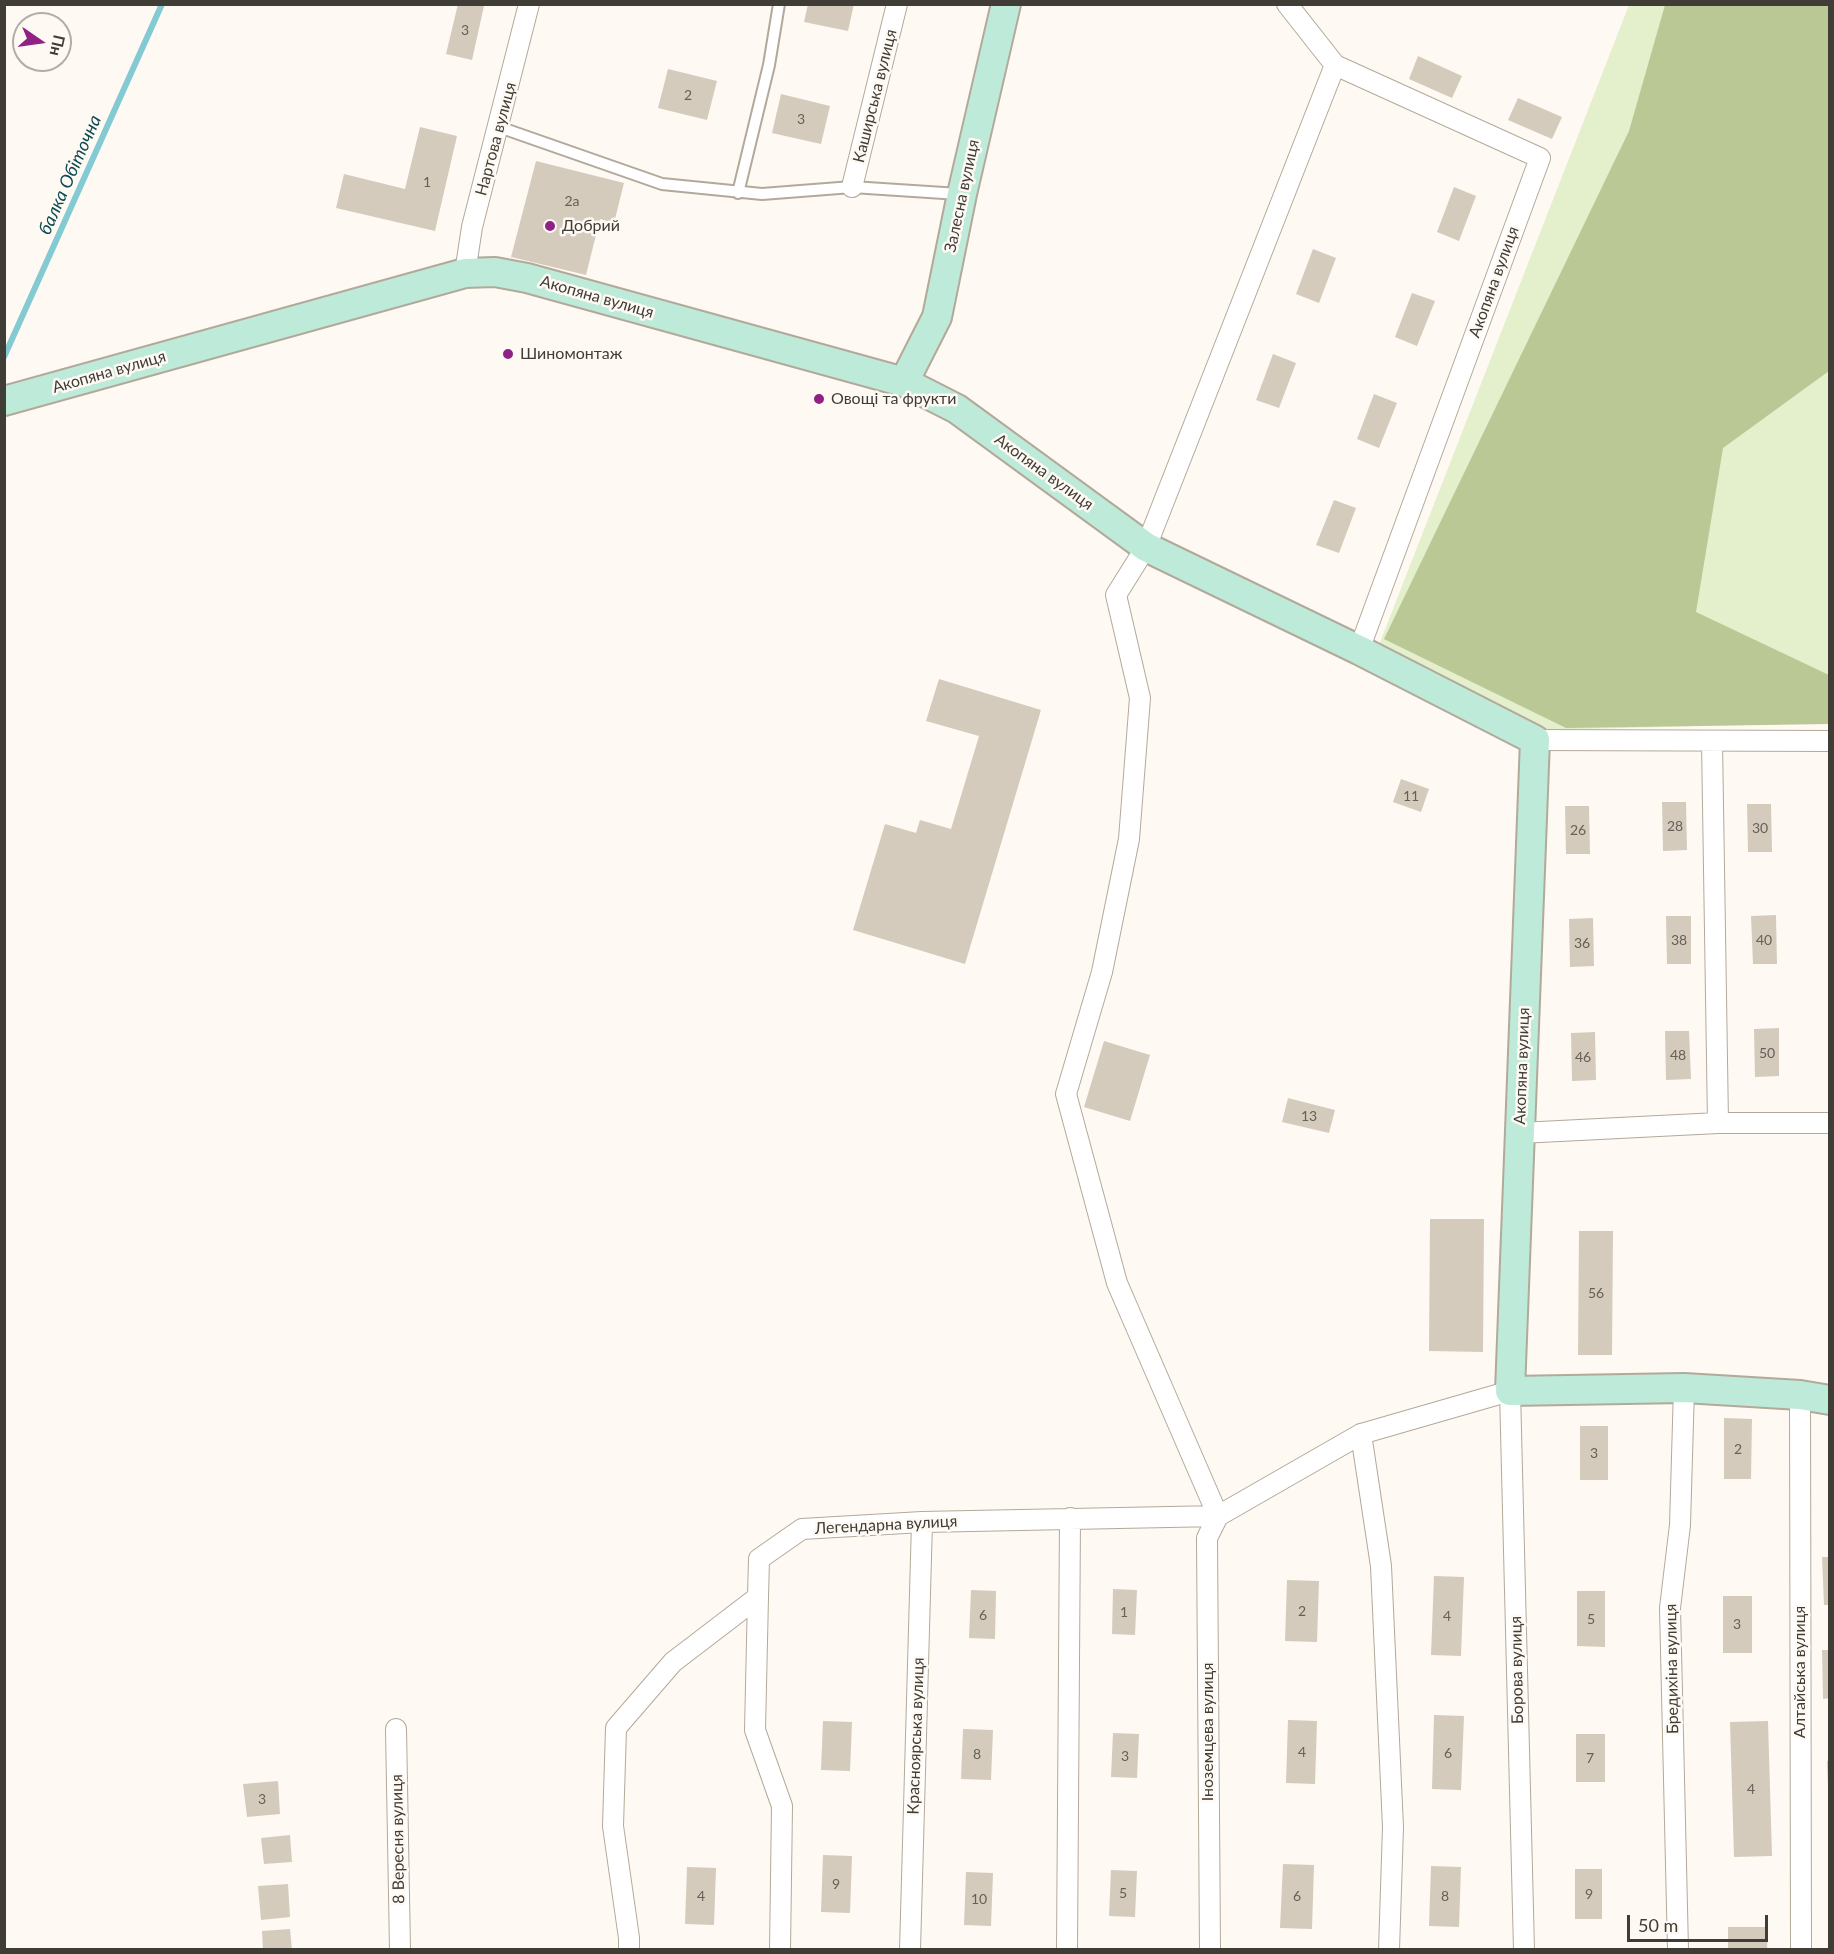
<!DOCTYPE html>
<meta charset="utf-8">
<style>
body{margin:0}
#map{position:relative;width:1834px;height:1954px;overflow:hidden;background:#fef9f3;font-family:Lato,sans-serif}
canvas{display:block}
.frame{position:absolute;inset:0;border:6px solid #403c36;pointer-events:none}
.north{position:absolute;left:12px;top:12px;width:60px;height:60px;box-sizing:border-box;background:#fef9f3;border:2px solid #b2ada7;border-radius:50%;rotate:103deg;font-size:16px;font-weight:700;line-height:24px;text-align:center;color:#403c36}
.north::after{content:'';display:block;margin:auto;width:21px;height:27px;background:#8f2284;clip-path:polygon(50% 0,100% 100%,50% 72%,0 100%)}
.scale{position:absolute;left:1627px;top:1915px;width:141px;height:27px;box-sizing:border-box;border:3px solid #403c36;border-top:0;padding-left:8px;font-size:18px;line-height:21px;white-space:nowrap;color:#403c36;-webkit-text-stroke:4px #fef9f3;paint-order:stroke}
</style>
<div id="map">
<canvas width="1834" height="1954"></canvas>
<div class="frame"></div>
<div class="north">Пн</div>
<div class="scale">50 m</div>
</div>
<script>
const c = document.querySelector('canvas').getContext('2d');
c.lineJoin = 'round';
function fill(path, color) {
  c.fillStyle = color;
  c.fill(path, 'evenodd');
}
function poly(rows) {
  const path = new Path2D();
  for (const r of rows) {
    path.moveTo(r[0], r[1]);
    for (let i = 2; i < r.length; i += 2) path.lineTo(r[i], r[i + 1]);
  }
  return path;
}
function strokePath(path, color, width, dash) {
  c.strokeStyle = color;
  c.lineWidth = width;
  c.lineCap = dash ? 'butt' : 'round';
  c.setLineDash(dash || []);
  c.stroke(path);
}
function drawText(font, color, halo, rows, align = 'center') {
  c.font = font + ' Lato,sans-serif';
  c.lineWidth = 5;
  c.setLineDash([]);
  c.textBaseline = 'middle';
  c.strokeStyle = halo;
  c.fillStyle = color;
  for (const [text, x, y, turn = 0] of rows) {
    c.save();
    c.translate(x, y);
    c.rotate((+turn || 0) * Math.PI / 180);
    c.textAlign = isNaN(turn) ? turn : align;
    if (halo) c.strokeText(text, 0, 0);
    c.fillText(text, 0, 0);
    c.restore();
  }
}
fill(poly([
 [1629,5,1829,5,1829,723,1542,730,1377,650]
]), '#e4efcc');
fill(poly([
 [1665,5,1829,5,1829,371,1723,448,1696,612,1829,675,1829,724,1566,728,1384,639,1629,131]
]), '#bac895');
strokePath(poly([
 [4,357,162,4]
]), '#84cad2', 6);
fill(poly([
 [458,4,484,6,472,60,446,54],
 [808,4,854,4,848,31,804,22],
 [1418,56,1462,76,1452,98,1409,79],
 [668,69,717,81,707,120,658,108],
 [781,94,830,106,821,144,772,133],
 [1518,98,1562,117,1552,139,1508,120],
 [420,127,457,136,435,231,336,208,344,174,405,189],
 [536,161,624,183,614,223,600,219,586,275,511,257],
 [1454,187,1476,196,1459,241,1437,232],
 [1313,249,1336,258,1319,303,1296,294],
 [1412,293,1435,301,1417,346,1395,337],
 [1273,354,1296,363,1279,408,1256,400],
 [1374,394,1397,403,1379,448,1357,439],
 [1334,500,1356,508,1339,553,1316,545],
 [939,679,1041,710,965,964,853,930,885,824,916,833,920,820,951,829,979,736,926,721],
 [1401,779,1429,789,1421,812,1393,802],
 [1662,802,1686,802,1687,850,1663,851],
 [1747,804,1771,804,1772,852,1748,852],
 [1565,806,1589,806,1590,854,1566,854],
 [1776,915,1777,964,1753,964,1751,916],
 [1666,916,1691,916,1691,964,1667,964],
 [1593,918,1594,966,1570,967,1569,919],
 [1779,1028,1779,1076,1755,1077,1754,1029],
 [1665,1031,1689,1031,1691,1079,1666,1080],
 [1595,1032,1596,1080,1572,1081,1571,1033],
 [1104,1041,1150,1055,1130,1121,1084,1107],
 [1288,1098,1335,1110,1329,1133,1282,1122],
 [1430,1219,1484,1219,1483,1352,1429,1351],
 [1579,1231,1613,1231,1612,1355,1578,1355],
 [1724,1418,1752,1419,1751,1479,1724,1479],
 [1580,1426,1608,1426,1608,1480,1580,1480],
 [1822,1557,1830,1557,1830,1605,1824,1605],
 [1434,1576,1464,1577,1461,1656,1431,1655],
 [1287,1580,1319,1581,1317,1642,1285,1641],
 [1113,1589,1137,1590,1135,1635,1112,1634],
 [971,1590,996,1591,995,1639,969,1638],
 [1577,1591,1605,1591,1605,1647,1577,1646],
 [1723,1596,1752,1596,1752,1653,1723,1653],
 [1822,1650,1830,1650,1830,1698,1823,1699],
 [1434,1715,1464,1716,1461,1790,1432,1789],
 [1288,1720,1317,1721,1315,1784,1286,1783],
 [823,1721,852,1722,850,1771,821,1770],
 [1768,1721,1772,1856,1734,1857,1730,1722],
 [963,1729,993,1730,991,1780,961,1779],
 [1113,1733,1139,1734,1137,1778,1111,1777],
 [1576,1734,1605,1734,1605,1782,1576,1782],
 [1827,1761,1830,1761,1830,1787,1828,1787],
 [278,1781,280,1814,247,1817,243,1784],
 [290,1835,292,1862,264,1864,261,1838],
 [823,1855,852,1856,850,1913,821,1912],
 [1283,1864,1314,1865,1312,1929,1280,1928],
 [1431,1866,1461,1867,1459,1927,1429,1926],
 [687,1867,716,1868,714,1925,685,1924],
 [1575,1869,1602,1869,1602,1919,1575,1919],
 [1111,1870,1137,1871,1135,1917,1109,1916],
 [966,1872,993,1873,991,1926,964,1925],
 [288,1884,290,1917,261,1920,258,1886],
 [1728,1927,1768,1927,1767,1950,1728,1950],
 [290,1929,292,1950,263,1950,262,1931]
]), '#d5cbbc');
const lane = poly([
 [499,127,662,184,762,194,852,187,959,194],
 [738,193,769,65,779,4]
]);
const street = poly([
 [1287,4,1335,65,1540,158,1359,650],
 [852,187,897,4],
 [465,273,472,227,529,4],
 [1535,740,1830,741],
 [1712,741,1718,1123],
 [1520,1133,1718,1123,1830,1123],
 [1800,1395,1801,1950],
 [1361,1434,1381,1566,1393,1827,1389,1950],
 [1218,1516,1117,1283,1066,1094,1102,972,1129,839,1140,698,1116,595,1146,547,1335,65],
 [1218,1516,1361,1434,1510,1391,1524,1950],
 [758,1597,755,1730,782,1806,780,1950],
 [396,1729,400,1950],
 [629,1950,629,1938,613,1826,616,1728,673,1662,758,1597,759,1559,802,1529,922,1522,1218,1516],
 [910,1950,922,1522],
 [1067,1950,1070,1518],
 [1210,1950,1207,1538,1218,1516],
 [1678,1950,1670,1608,1680,1525,1684,1388]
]);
const secondary = poly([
 [904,382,937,317,962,194,1006,4],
 [4,401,465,273,495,272,527,278,904,382,957,409,1146,547,1359,650,1535,740,1510,1391,1684,1388,1800,1395,1830,1400]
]);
strokePath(lane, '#b3a99a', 14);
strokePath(street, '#b3a99a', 22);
strokePath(secondary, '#b3a99a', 32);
strokePath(lane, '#fff', 10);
strokePath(street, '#fff', 20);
strokePath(secondary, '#beead9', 28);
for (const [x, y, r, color] of [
 [550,226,6,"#8f2284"],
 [508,354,6,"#8f2284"],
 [819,399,6,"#8f2284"]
]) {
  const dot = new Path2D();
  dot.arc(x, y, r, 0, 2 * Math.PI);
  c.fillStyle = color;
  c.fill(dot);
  strokePath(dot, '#fef9f3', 2);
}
drawText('14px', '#656058', null, [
 ["3",465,30],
 ["2",688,95],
 ["3",801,119],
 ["1",427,182],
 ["2а",572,201],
 ["11",1411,796],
 ["28",1675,826],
 ["30",1760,828],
 ["26",1578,830],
 ["38",1679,940],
 ["40",1764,940],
 ["36",1582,943],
 ["50",1767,1053],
 ["48",1678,1055],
 ["46",1583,1057],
 ["13",1309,1116],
 ["56",1596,1293],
 ["2",1738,1449],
 ["3",1594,1453],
 ["2",1302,1611],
 ["1",1124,1612],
 ["6",983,1615],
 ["4",1447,1616],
 ["5",1591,1619],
 ["3",1737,1624],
 ["4",1302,1752],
 ["6",1448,1753],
 ["8",977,1754],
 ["3",1125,1756],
 ["7",1590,1758],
 ["4",1751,1789],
 ["3",262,1799],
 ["9",836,1884],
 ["5",1123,1893],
 ["9",1589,1894],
 ["4",701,1896],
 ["6",1297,1896],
 ["8",1445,1896],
 ["10",979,1899]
]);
drawText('16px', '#403c36', '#fef9f3', [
 ["Каширська вулиця",875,96,-76],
 ["Нартова вулиця",496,139,-75],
 ["Залесна вулиця",962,196,-78],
 ["Акопяна вулиця",1494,282,-70],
 ["Акопяна вулиця",597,297,16],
 ["Акопяна вулиця",109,372,-16],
 ["Акопяна вулиця",1044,472,36],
 ["Акопяна вулиця",1522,1066,-88],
 ["Легендарна вулиця",886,1525,-3],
 ["Бредихіна вулиця",1672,1669,-91],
 ["Борова вулиця",1517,1670,-91],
 ["Алтайська вулиця",1800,1672,-90],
 ["Іноземцева вулиця",1208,1732,-90],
 ["Красноярська вулиця",916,1736,-88],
 ["8 Вересня вулиця",398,1839,-91]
]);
drawText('16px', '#403c36', '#fef9f3', [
 ["Добрий",562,226],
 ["Шиномонтаж",520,354],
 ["Овощі та фрукти",831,399]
], 'left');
drawText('italic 18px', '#0b4b51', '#fef9f3', [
 ["балка Обіточна",70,175,-66]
]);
</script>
